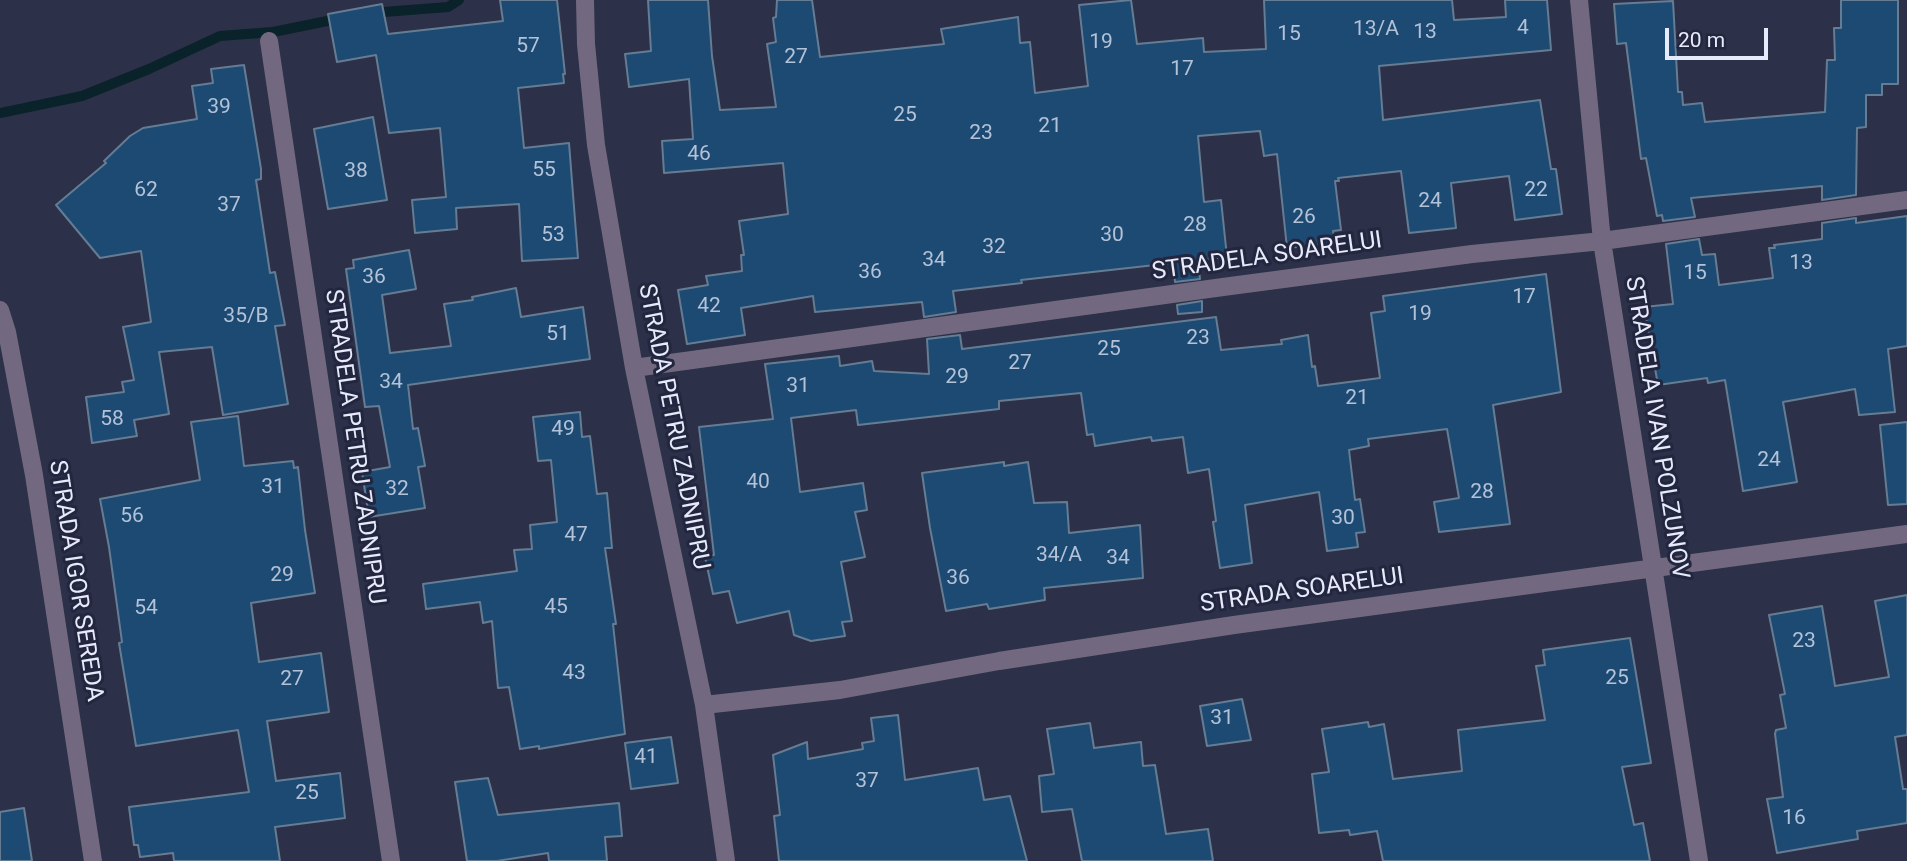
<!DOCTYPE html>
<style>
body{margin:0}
#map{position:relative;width:1907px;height:861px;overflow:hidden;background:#2c3049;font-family:Roboto,sans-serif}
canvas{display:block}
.scale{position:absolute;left:1665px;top:28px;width:103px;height:32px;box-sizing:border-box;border:4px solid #e6eafa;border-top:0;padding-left:9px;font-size:21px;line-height:24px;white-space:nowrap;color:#e6eafa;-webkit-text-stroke:5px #22263e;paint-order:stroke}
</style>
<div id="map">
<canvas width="1907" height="861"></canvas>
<div class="scale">20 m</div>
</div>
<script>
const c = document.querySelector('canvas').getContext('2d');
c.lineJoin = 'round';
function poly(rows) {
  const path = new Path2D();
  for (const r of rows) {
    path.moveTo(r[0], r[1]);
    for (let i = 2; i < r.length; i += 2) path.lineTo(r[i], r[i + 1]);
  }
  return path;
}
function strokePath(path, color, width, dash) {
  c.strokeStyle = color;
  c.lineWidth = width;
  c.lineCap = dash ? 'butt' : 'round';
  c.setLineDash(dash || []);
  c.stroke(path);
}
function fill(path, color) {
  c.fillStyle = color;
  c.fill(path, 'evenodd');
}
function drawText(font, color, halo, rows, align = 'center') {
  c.font = font + ' Roboto,sans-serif';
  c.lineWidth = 6;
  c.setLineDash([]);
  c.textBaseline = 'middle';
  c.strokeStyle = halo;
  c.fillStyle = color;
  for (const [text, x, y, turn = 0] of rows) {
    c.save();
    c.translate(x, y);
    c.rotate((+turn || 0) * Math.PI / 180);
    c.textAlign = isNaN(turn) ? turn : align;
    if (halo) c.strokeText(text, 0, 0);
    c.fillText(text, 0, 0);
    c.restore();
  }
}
strokePath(poly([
 [371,13,448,7,459,0],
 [0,113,82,96,149,69,220,36,273,32,342,18]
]), '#0a232a', 10);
const building = poly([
 [500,0,557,0,565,74,563,74,564,83,518,88,524,148,569,143,578,258,522,261,519,204,456,208,457,229,415,233,412,200,446,197,440,128,389,133,376,55,337,62,328,14,382,4,388,34,503,21,500,0],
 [648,0,708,0,712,56,720,110,776,107,767,44,776,42,773,18,776,17,777,0,812,0,820,57,944,44,941,29,1018,17,1020,43,1030,42,1035,93,1088,86,1079,5,1131,0,1137,44,1203,38,1204,52,1266,49,1264,0,1452,0,1454,20,1506,17,1505,0,1547,0,1551,50,1379,66,1383,120,1540,100,1551,169,1556,169,1562,214,1515,220,1509,176,1451,183,1456,228,1409,233,1401,171,1338,178,1339,181,1335,181,1341,230,1333,231,1335,243,1287,248,1277,154,1264,156,1260,131,1198,136,1204,202,1221,200,1227,257,1198,260,1200,279,1175,282,1173,263,1021,280,1022,283,953,291,956,312,924,317,922,302,815,312,813,296,741,308,745,335,687,344,678,290,708,285,706,276,742,271,741,255,744,255,739,221,788,214,783,163,664,173,662,141,693,139,689,79,629,87,625,54,651,51,648,0],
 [1841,0,1898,0,1898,84,1882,84,1882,95,1866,95,1866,127,1857,128,1856,195,1822,200,1822,186,1691,198,1695,217,1663,221,1662,215,1657,216,1646,158,1641,159,1626,43,1617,44,1614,4,1673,1,1678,92,1682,92,1683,105,1702,103,1705,122,1825,112,1827,60,1835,60,1834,28,1841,28,1841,0],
 [244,65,261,169,261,179,256,180,270,273,275,272,285,325,275,326,288,404,223,415,212,347,159,352,169,414,134,420,137,436,92,443,86,397,124,392,122,382,134,380,123,327,151,322,141,251,100,258,56,205,106,163,104,161,130,136,143,128,197,119,192,86,213,83,211,69,244,65],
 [373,117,387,200,328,209,314,129,373,117],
 [1907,216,1907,346,1888,349,1895,412,1859,415,1855,389,1783,402,1797,482,1743,491,1725,380,1708,383,1707,378,1658,385,1644,307,1673,304,1666,244,1699,239,1702,255,1715,254,1719,285,1773,278,1769,248,1775,248,1774,245,1822,239,1822,223,1856,218,1856,223,1907,216],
 [409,250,416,289,382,295,390,353,451,346,444,304,473,300,472,297,516,288,521,317,583,307,590,359,408,385,413,429,418,428,425,466,418,467,425,508,369,517,362,472,390,467,379,406,365,407,346,269,354,268,353,260,409,250],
 [1546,274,1561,392,1493,405,1510,524,1439,532,1434,502,1459,498,1447,429,1368,439,1369,446,1349,450,1355,500,1360,499,1365,532,1356,533,1358,547,1327,551,1319,492,1245,505,1252,563,1220,568,1213,522,1216,521,1209,469,1188,473,1183,437,1152,441,1151,437,1095,446,1093,434,1087,435,1081,393,999,401,999,409,858,425,856,410,791,418,800,492,863,483,867,510,855,512,865,557,841,562,852,621,842,622,845,636,811,641,794,635,789,611,737,623,729,591,713,594,705,557,714,555,699,427,773,419,765,364,839,356,840,366,872,361,874,371,929,374,927,339,960,335,962,349,1216,317,1221,350,1282,344,1281,340,1308,335,1312,367,1315,366,1318,386,1380,378,1371,313,1385,311,1383,296,1546,274],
 [1202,301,1202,312,1178,314,1177,305,1202,301],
 [580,412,582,437,590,436,597,494,607,493,612,548,605,548,616,624,613,624,625,734,539,749,539,746,520,749,509,687,498,688,492,621,483,623,480,602,426,609,423,584,517,571,514,550,532,549,530,525,557,522,551,460,538,461,533,417,580,412],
 [238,416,244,466,293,461,294,468,298,467,305,530,315,593,251,603,259,662,321,653,329,712,267,721,276,781,340,773,345,818,275,827,280,861,174,861,173,853,140,857,138,845,134,845,129,807,249,792,238,730,136,746,119,643,122,642,109,547,100,499,200,480,191,422,238,416],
 [1907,422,1907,504,1888,505,1880,425,1907,422],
 [1004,462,1004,466,1028,462,1034,503,1067,502,1069,533,1140,525,1143,578,1044,588,1045,600,989,609,987,604,946,611,930,528,922,473,1004,462],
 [1907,595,1907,735,1895,737,1903,789,1907,789,1907,823,1857,831,1858,839,1777,853,1767,799,1783,797,1775,734,1776,730,1786,728,1780,695,1785,694,1769,615,1822,606,1835,686,1889,677,1875,601,1907,595],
 [1630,638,1651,763,1622,767,1634,825,1643,823,1650,861,1383,861,1377,831,1350,835,1349,830,1319,833,1312,774,1329,772,1322,729,1368,722,1369,727,1384,724,1393,779,1462,771,1458,730,1545,720,1536,666,1545,665,1543,650,1630,638],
 [1242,699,1251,740,1207,746,1200,706,1242,699],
 [898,715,905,780,978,768,984,800,1010,796,1027,861,779,861,774,816,780,815,773,755,807,742,808,759,863,749,862,743,874,741,871,718,898,715],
 [1090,723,1094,748,1141,742,1143,766,1155,765,1166,834,1208,829,1213,861,1082,861,1072,809,1042,812,1039,776,1054,774,1047,729,1090,723],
 [671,737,678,783,631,789,625,743,671,737],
 [488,778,498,815,619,803,622,836,605,837,607,861,549,861,548,853,497,861,467,861,455,782,488,778],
 [24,808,32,861,0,861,0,812,24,808]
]);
fill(building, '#1c4a72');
strokePath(building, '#657c93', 2);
strokePath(poly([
 [585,0,586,44,596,145,634,368,704,705,726,861],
 [1579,0,1602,241,1699,861],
 [269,41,391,861],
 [0,310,7,332,34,475,93,861],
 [634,368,1223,287,1472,254,1602,241,1907,200],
 [704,705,840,690,999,661,1234,625,1907,534]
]), '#726980', 18);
drawText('21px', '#b4c2d8', null, [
 ["4",1523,29],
 ["13/A",1376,30],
 ["13",1425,33],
 ["15",1289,35],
 ["19",1101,43],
 ["57",528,47],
 ["27",796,58],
 ["17",1182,70],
 ["39",219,108],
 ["25",905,116],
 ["21",1050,127],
 ["23",981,134],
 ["46",699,155],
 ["55",544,171],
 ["38",356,172],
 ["62",146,191],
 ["22",1536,191],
 ["24",1430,202],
 ["37",229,206],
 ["26",1304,218],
 ["28",1195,226],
 ["53",553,236],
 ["30",1112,236],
 ["32",994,248],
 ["34",934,261],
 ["13",1801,264],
 ["36",870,273],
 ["15",1695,274],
 ["36",374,278],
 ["17",1524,298],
 ["42",709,307],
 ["19",1420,315],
 ["35/B",246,317],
 ["51",558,335],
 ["23",1198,339],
 ["25",1109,350],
 ["27",1020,364],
 ["29",957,378],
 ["34",391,383],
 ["31",798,387],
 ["21",1357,399],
 ["58",112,420],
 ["49",563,430],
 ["24",1769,461],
 ["40",758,483],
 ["31",273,488],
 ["32",397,490],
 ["28",1482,493],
 ["56",132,517],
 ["30",1343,519],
 ["47",576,536],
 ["34/A",1059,556],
 ["34",1118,559],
 ["29",282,576],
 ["36",958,579],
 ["45",556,608],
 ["54",146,609],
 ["23",1804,642],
 ["43",574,674],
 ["25",1617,679],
 ["27",292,680],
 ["31",1222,719],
 ["41",646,758],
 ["37",867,782],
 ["25",307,794],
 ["16",1794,819]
]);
drawText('24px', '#e6eafa', '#22263e', [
 ["STRADELA SOARELUI",1267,257,-8],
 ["STRADA PETRU ZADNIPRU",673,427,79],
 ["STRADELA IVAN POLZUNOV",1656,428,81],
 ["STRADELA PETRU ZADNIPRU",354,447,82],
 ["STRADA IGOR SEREDA",75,581,81],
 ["STRADA SOARELUI",1302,591,-8]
]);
</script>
